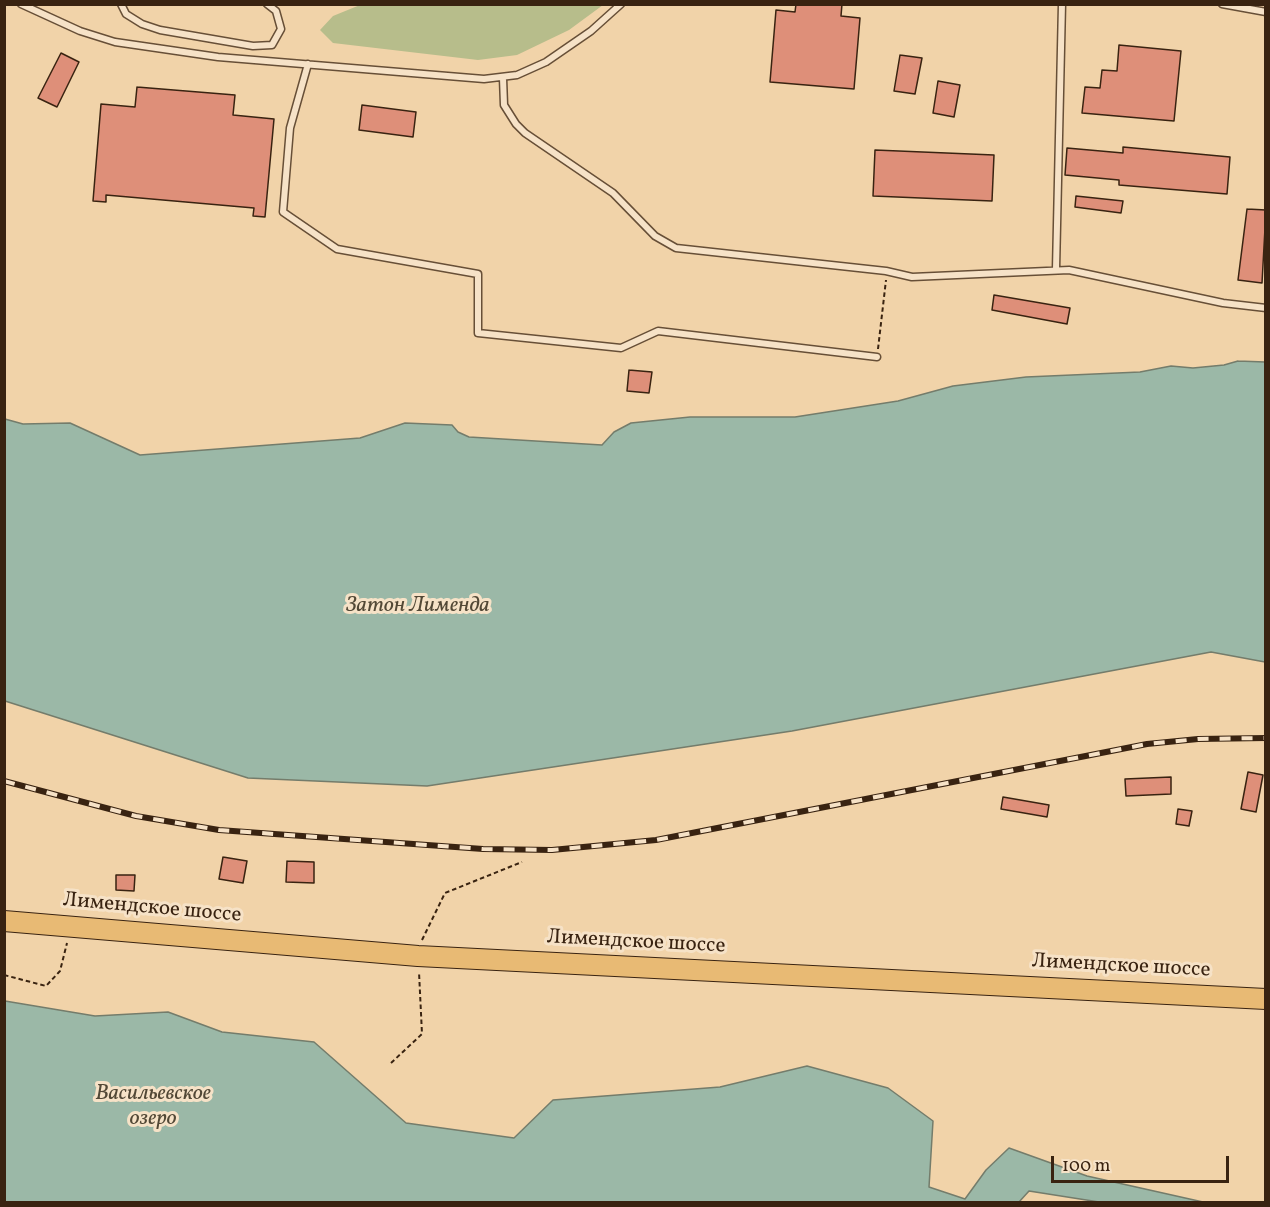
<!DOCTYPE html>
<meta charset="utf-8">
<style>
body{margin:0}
#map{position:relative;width:1270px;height:1207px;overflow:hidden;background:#f1d3a9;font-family:Vollkorn,serif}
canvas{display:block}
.frame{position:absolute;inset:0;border:6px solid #392311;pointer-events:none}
.scale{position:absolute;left:1051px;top:1156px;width:178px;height:27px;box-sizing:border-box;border:3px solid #392311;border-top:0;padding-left:8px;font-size:18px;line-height:21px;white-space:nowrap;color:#392311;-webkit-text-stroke:4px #f6e2c7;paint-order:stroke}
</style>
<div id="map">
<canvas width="1270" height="1207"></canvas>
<div class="frame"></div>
<div class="scale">100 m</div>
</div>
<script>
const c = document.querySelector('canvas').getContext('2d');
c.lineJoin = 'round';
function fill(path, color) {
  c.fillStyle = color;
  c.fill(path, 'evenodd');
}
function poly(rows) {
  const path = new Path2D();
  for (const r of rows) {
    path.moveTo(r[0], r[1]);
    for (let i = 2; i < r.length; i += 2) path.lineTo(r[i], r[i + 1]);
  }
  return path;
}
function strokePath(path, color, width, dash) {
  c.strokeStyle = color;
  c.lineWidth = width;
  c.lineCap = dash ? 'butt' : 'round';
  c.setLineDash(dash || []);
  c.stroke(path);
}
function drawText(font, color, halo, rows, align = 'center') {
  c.font = font + ' Vollkorn,serif';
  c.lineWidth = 6;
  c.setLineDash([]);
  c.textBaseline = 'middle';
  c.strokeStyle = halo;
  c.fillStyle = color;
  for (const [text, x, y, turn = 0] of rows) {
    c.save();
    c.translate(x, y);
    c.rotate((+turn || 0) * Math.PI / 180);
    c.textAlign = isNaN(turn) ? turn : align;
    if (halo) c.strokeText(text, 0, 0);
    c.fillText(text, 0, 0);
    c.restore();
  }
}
fill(poly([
 [360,5,360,4,603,5,569,30,517,55,478,60,333,43,320,30,333,16]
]), '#b7bd8b');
const water = poly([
 [1238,361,1265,362,1265,662,1211,652,792,731,427,786,248,778,5,701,5,419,23,424,70,423,140,455,360,438,405,423,452,425,458,432,469,437,602,445,614,432,631,423,690,417,795,417,898,401,953,386,1026,377,1140,372,1171,366,1193,368,1224,365,1238,361],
 [5,1001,95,1016,168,1012,222,1032,314,1042,406,1123,514,1138,553,1100,720,1087,807,1066,888,1088,933,1121,929,1187,965,1199,986,1170,1009,1148,1087,1176,1203,1202,1099,1202,1029,1191,1019,1202,5,1202,5,1001]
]);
fill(water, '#9bb8a7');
strokePath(water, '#747c6b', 1.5);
const building = poly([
 [796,4,842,4,841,16,860,18,854,89,770,82,776,10,795,12,796,4],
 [1119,45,1181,51,1174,121,1082,113,1085,87,1100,88,1102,70,1117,71,1119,45],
 [61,53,79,62,57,107,38,98,61,53],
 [900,55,922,58,915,94,894,91,900,55],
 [938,81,960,85,954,117,933,113,938,81],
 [137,87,235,95,233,115,274,119,265,217,253,216,254,208,106,195,106,202,93,201,101,104,135,107,137,87],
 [362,105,416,112,413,137,359,130,362,105],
 [1123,147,1230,157,1227,194,1119,185,1119,180,1065,175,1067,148,1123,153,1123,147],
 [875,150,994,155,992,201,873,196,875,150],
 [1076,196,1123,201,1121,213,1075,207,1076,196],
 [1247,209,1266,210,1262,283,1238,280,1247,209],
 [994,295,1070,308,1067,324,992,310,994,295],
 [629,370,652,372,649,393,627,391,629,370],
 [1248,772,1263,775,1256,812,1241,809,1248,772],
 [1171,777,1171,794,1126,796,1125,779,1171,777],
 [1003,797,1049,805,1047,817,1001,809,1003,797],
 [1178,809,1192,811,1189,826,1176,824,1178,809],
 [223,857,247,861,243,883,219,879,223,857],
 [287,861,314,862,314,883,286,882,287,861],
 [116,875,135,875,134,891,116,890,116,875]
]);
fill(building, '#de8f79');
strokePath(building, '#392311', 1.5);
const service = poly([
 [21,4,80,31,115,42,218,57,484,79,517,75,546,62,591,31,621,4],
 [121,4,126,14,142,24,160,30,253,46,272,45,281,29,276,11,267,4],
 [1222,4,1266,12],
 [308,64,290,128,283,212,337,249,478,274,478,333,621,348,658,331,877,357],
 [503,78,504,105,516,124,525,133,613,193,655,236,676,248,886,271,912,277,1069,270,1223,303,1266,308],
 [1056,269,1062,4]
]);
const primary = poly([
 [4,921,418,956,1266,999]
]);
strokePath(service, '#674f37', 9);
strokePath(primary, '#392311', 22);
strokePath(poly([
 [878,349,886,280],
 [422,940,445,893,522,862],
 [4,975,46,986,60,971,67,943],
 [391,1063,422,1034,419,972]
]), '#392311', 2, [4.5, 3]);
strokePath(service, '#f6e2c7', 6);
strokePath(primary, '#e8ba74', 20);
const rail = poly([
 [4,781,136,816,219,830,483,849,552,850,656,840,1147,744,1198,739,1266,738]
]);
strokePath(rail, '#392311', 6);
strokePath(rail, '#f6e2c7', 4, [11]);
drawText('21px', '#392311', '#f6e2c7', [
 ["Лимендское шоссе",152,909,5],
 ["Лимендское шоссе",636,943,3],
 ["Лимендское шоссе",1121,967,3]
]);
drawText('italic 22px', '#524836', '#f6e2c7', [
 ["Затон Лименда",418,607],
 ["Васильевское",153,1095],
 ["озеро",153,1120]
]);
</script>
